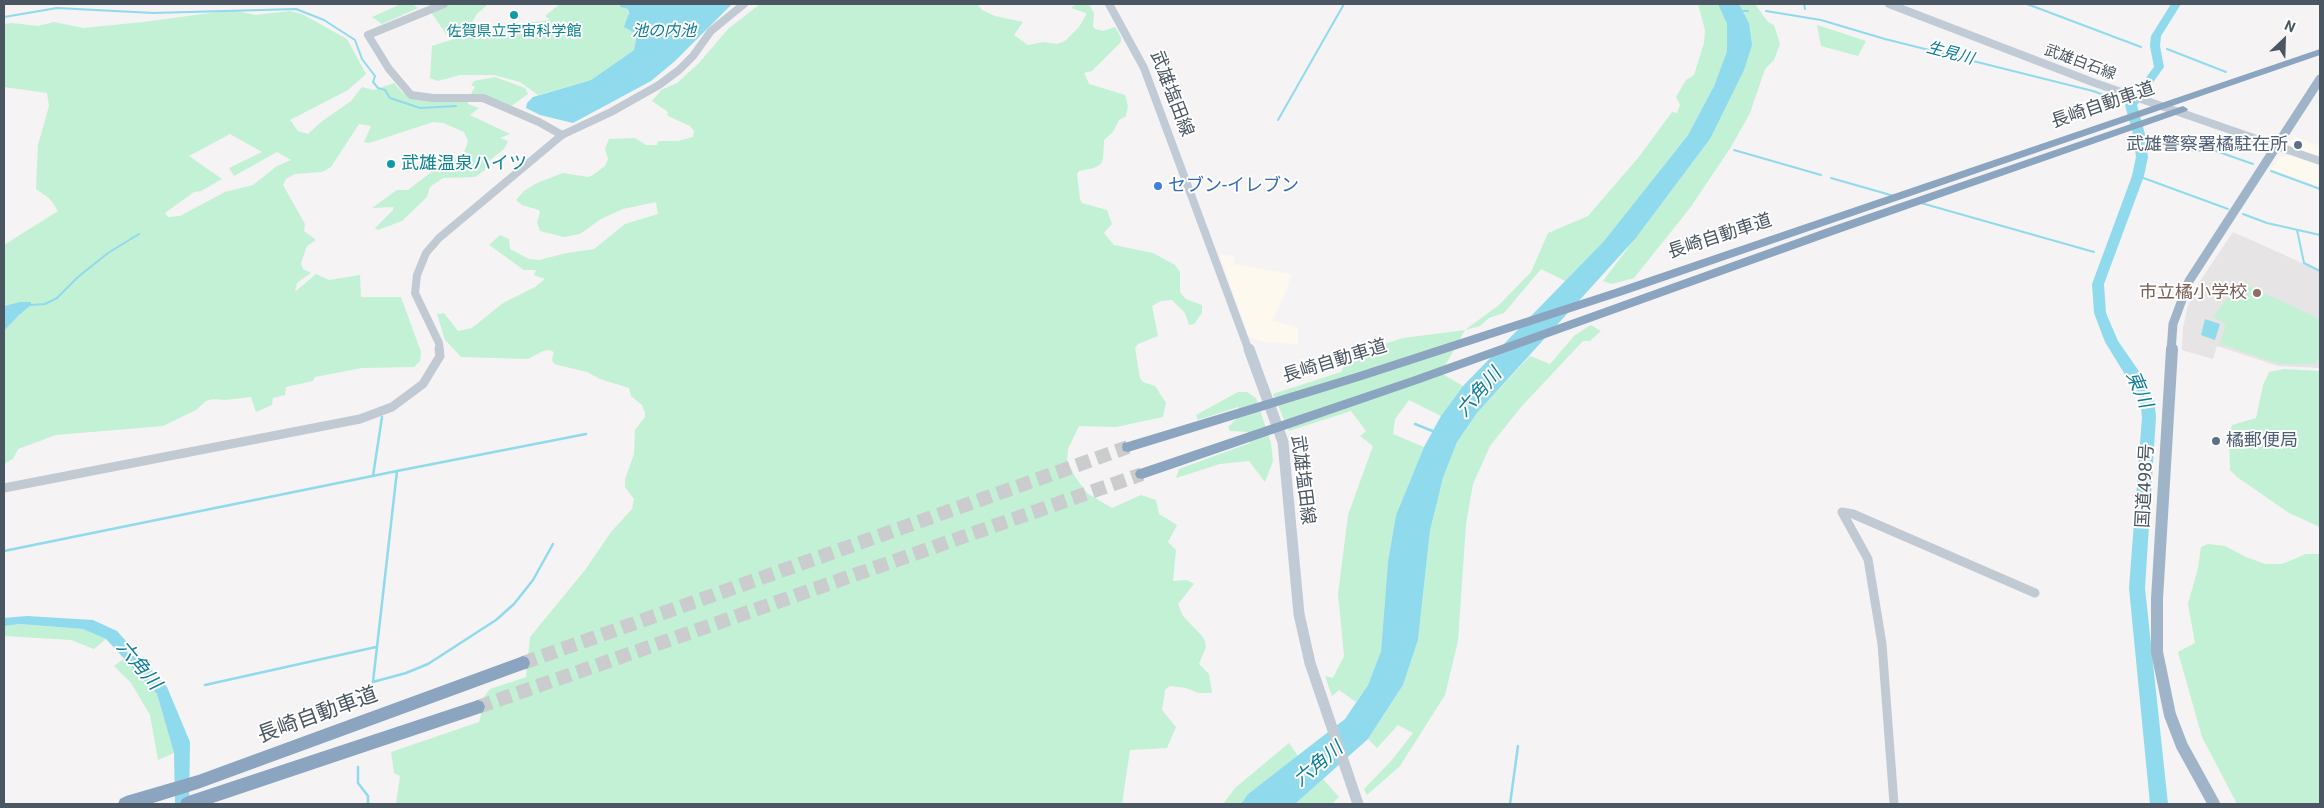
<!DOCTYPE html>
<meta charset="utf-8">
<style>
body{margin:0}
#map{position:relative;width:2324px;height:808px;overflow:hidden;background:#f5f3f3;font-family:Roboto,sans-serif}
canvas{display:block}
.frame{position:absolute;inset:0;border:5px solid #4a5661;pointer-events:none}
.north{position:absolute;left:2259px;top:15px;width:50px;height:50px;-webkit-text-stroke:4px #fff;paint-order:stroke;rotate:24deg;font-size:14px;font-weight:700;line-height:20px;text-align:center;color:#4a5661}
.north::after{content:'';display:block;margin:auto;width:18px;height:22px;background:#4a5661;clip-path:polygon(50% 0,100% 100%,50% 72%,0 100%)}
</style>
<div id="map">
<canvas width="2324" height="808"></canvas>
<div class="frame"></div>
<div class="north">N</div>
</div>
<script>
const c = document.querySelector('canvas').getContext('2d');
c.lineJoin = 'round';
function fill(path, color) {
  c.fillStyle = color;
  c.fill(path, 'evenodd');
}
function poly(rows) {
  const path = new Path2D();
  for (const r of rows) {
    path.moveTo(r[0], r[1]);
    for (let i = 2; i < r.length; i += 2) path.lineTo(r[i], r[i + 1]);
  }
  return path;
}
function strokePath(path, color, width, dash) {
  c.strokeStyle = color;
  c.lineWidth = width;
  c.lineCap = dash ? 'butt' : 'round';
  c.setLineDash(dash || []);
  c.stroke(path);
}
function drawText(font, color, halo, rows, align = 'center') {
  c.font = font + ' Roboto,"Noto Sans JP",sans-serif';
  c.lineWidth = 4;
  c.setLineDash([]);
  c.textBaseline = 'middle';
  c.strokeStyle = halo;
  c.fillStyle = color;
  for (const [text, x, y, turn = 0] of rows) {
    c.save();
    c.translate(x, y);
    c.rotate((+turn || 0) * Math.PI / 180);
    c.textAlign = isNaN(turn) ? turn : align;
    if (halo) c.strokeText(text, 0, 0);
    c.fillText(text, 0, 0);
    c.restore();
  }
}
fill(poly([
 [2294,136,2320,146,2320,187,2271,169,2280,157,2293,155,2289,143],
 [1219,254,1235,256,1234,264,1291,274,1288,287,1272,321,1298,327,1298,345,1260,341,1249,337]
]), '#fdf9ef');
fill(poly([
 [2233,232,2320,271,2320,368,2278,366,2217,346,2213,359,2182,350,2183,328,2188,305,2200,281]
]), '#e6e4e5');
fill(poly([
 [401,4,412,4,418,8,382,24,372,17],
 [452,4,488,4,477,14,472,22,473,25,446,34,431,12],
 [560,4,620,4,620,7,628,9,629,18,637,34,634,50,591,80,538,95,520,82,494,75,460,75,438,81,430,78,432,46,488,28,490,31,496,32,508,25,550,20,545,16],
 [760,4,977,4,982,10,995,16,1023,22,1014,35,1028,45,1043,42,1057,44,1065,41,1079,27,1086,15,1086,13,1071,8,1077,4,1087,4,1090,6,1094,13,1093,26,1095,29,1103,31,1115,27,1121,37,1121,42,1092,71,1084,73,1089,84,1125,95,1128,106,1126,116,1119,120,1113,132,1104,140,1103,158,1101,164,1094,168,1079,171,1077,174,1080,199,1082,203,1107,210,1112,224,1104,233,1114,245,1153,253,1175,265,1180,272,1180,292,1186,299,1202,305,1202,313,1194,324,1189,325,1185,313,1172,300,1161,301,1152,306,1158,336,1138,344,1135,348,1140,378,1143,382,1155,386,1166,403,1163,417,1116,427,1079,426,1068,449,1067,460,1074,475,1087,493,1112,508,1141,495,1156,500,1159,514,1177,525,1168,542,1176,550,1173,581,1187,580,1194,584,1178,604,1183,616,1202,636,1205,641,1206,647,1199,664,1209,674,1212,693,1198,693,1186,688,1170,686,1165,690,1162,710,1176,727,1167,748,1130,750,1122,804,396,804,400,776,394,773,391,752,479,722,483,707,481,701,490,689,526,677,530,637,585,570,611,532,632,509,634,499,625,487,625,479,634,454,635,430,645,417,645,413,642,405,631,396,629,388,600,379,587,372,554,364,552,360,554,352,549,350,543,351,528,359,461,357,445,340,437,314,444,313,458,331,472,328,503,303,535,287,545,279,534,275,536,270,524,270,489,245,500,235,509,239,510,249,529,259,539,260,567,253,594,249,625,224,658,214,656,202,623,209,601,219,580,234,564,237,540,231,537,222,540,212,539,210,522,205,516,200,524,191,537,183,563,173,588,177,593,175,605,166,608,159,605,149,609,139,635,138,646,145,657,145,658,141,678,141,693,137,694,131,690,126,670,117,667,115,668,112,652,101,661,90,677,83,699,63,728,29],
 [1698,4,1718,4,1727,24,1727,51,1714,86,1688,135,1604,241,1565,281,1541,269,1504,313,1489,318,1480,326,1465,330,1441,373,1463,386,1441,416,1409,400,1395,419,1393,434,1424,447,1396,515,1388,561,1381,651,1368,685,1356,702,1339,690,1332,696,1325,676,1333,678,1344,656,1338,594,1348,515,1373,446,1360,436,1366,431,1351,411,1289,431,1273,394,1341,372,1350,355,1403,338,1465,330,1499,305,1531,272,1548,233,1588,216,1638,158,1672,112,1677,113,1680,105,1676,97,1686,80,1694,75,1704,43,1705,30],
 [1739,4,1755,4,1768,22,1774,25,1780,44,1774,60,1765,69,1750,113,1731,147,1690,208,1634,278,1612,284,1603,281,1710,139,1749,23],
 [233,10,255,15,290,11,302,14,347,39,366,74,348,90,290,120,298,131,308,134,321,122,351,101,362,87,374,90,394,83,403,93,420,100,468,100,468,104,479,108,470,115,510,134,500,138,508,141,504,149,485,164,485,170,475,177,443,178,430,187,427,197,402,221,378,230,375,228,393,210,393,207,372,208,397,190,408,190,442,164,445,166,464,153,468,141,464,132,443,123,433,122,369,143,364,142,371,126,359,124,331,167,322,172,295,174,286,179,283,185,305,224,304,231,316,240,307,246,301,263,303,269,311,273,297,283,295,292,316,274,329,280,360,275,361,297,401,297,421,352,420,361,414,367,362,368,315,377,313,381,286,387,285,395,273,398,272,405,256,412,251,397,225,400,213,399,206,401,196,410,163,426,56,435,18,449,13,459,4,464,4,331,20,314,7,305,4,306,4,245,58,211,50,199,36,189,38,145,49,106,47,93,4,87,4,24,12,23,38,26,54,22,83,28,143,22],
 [230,134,262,152,229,168,234,176,277,152,291,160,277,166,253,185,225,192,180,216,168,217,165,213,194,192,201,191,222,179,189,156],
 [1817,25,1866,41,1858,56,1821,46],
 [495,77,525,88,528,94,510,107,470,96,475,86,471,86,474,81],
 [2240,282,2320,319,2320,356,2315,364,2280,364,2220,344,2226,324,2213,317],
 [1591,325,1601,331,1590,341,1583,341,1521,407,1490,446,1473,484,1466,524,1458,641,1445,695,1400,766,1367,795,1364,789,1392,760,1413,733,1398,725,1377,748,1368,739,1403,685,1418,640,1430,531,1443,478,1457,442,1477,413,1530,356,1550,364,1575,335],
 [2284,369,2320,371,2320,527,2289,513,2237,477,2230,470,2229,435,2232,425,2256,418,2263,385,2269,372],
 [1238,392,1247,392,1256,398,1271,443,1273,461,1265,482,1249,461,1220,464,1176,478,1179,469,1250,443,1253,437,1248,432,1230,431,1228,427,1243,412,1238,407,1198,420,1196,415],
 [2208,544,2225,546,2246,557,2265,564,2282,564,2306,554,2320,554,2320,804,2237,804,2202,737,2178,652,2195,643,2188,604,2198,568,2201,547],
 [20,624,83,629,106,639,94,649,71,640,4,636,4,626],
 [125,658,157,694,174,753,158,760,150,715,131,683,114,666],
 [1289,743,1298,756,1248,794,1241,804,1223,804,1235,788],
 [1323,779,1339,797,1332,804,1295,804]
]), '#c3f1d5');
fill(poly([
 [620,4,732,4,675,61,651,81,573,123,540,115,526,108,527,103,533,97,591,80,634,50,637,34,624,27,629,13,628,9,620,7],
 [1718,4,1739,4,1749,23,1752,45,1744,70,1710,139,1635,239,1477,413,1457,442,1443,478,1430,531,1418,640,1403,685,1368,739,1295,804,1241,804,1248,794,1345,719,1368,685,1381,651,1388,561,1396,515,1424,447,1441,416,1463,386,1604,241,1688,135,1714,86,1727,51,1727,24],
 [20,302,31,302,31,305,20,314,4,331,4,306],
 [2205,319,2220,324,2215,340,2201,335],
 [27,616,93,620,117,631,167,687,190,742,189,804,175,804,174,753,157,694,106,639,83,629,20,624,4,626,4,618]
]), '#90daee');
strokePath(poly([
 [1804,4,1805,9],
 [2027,4,2141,47],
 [1739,11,1748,11],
 [1766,11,1821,20,1885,39,2093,91,2131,105],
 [4,17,57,8,153,13,296,9,324,20,355,40,362,59,375,76,373,82,378,88,385,90,390,98,420,108,456,106],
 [2167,49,2226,72],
 [1278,120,1344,4],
 [2139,134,2177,150,2216,151,2253,164],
 [1734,150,1821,175],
 [2271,171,2320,189],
 [2138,176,2228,209],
 [1831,178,1894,196],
 [1921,203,2094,252],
 [2243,214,2267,223,2320,235],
 [2297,230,2304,263,2320,271],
 [31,305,45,304,57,298,78,277,108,253,139,234]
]), '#90daee', 2);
strokePath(poly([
 [1415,424,1435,432],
 [397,471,586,434],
 [373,476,382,417],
 [4,551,397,471,373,682,406,673,428,664,496,620,514,604,533,580,553,544],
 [205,685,376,647],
 [358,767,358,783,368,796,368,804],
 [1510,804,1518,746]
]), '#90daee', 2.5);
fill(poly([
 [2171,4,2181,4,2161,36,2160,46,2164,67,2137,105,2145,134,2148,157,2144,176,2104,284,2106,313,2118,341,2143,377,2154,399,2156,417,2145,588,2168,804,2150,804,2129,588,2142,417,2140,399,2105,342,2094,313,2092,284,2132,176,2136,157,2133,134,2125,105,2154,67,2150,46,2151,36,2171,4]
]), '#90daee');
strokePath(poly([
 [523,663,1128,447],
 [478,707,1142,474]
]), '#caccce', 14, [14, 7]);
strokePath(poly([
 [444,4,368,35,389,69,411,95,433,98,483,98,539,122,562,135],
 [440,351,439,343,415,293,417,275,426,253,439,238,562,135,611,112,659,85,679,70,693,56,711,31,744,4]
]), '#c1cad2', 8);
strokePath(poly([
 [4,488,360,419,392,407,423,384,440,356,439,349],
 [1894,804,1882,644,1868,559,1842,512,1853,514,2035,593]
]), '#c1cad2', 9);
strokePath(poly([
 [1109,4,1144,68,1249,351],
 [1889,4,2095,83,2320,161]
]), '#c1cbd6', 8);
strokePath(poly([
 [1249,349,1283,442,1299,614,1310,663,1358,804]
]), '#c1cbd6', 11);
strokePath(poly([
 [2171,351,2173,324,2189,281,2320,79]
]), '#9fb4c9', 9);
strokePath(poly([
 [2172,349,2157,599,2157,652,2170,715,2182,746,2214,804]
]), '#9fb4c9', 12);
fill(poly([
 [2320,49,2320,55,1623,295,1362,380,1128,452,1123,451,1122,447,1123,443,1128,442,1356,373,1615,289,2320,49],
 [2183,106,2188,109,2187,111,1833,235,1420,383,1142,479,1137,478,1135,474,1137,470,1412,377,1825,229,2183,106],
 [523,656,528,658,530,663,528,668,198,789,150,804,118,804,120,799,126,796,198,775,523,656],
 [478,700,483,702,485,707,483,712,478,714,210,804,180,804,182,799,188,796,478,700]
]), '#8ba5c1');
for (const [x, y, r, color] of [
 [514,15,5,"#0f9aa8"],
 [2298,145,5,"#5c6f8a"],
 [391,164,5,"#0f9aa8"],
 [1158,186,5,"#3f7fe0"],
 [2257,293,5,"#8d6e63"],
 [2216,441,5,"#5c6f8a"]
]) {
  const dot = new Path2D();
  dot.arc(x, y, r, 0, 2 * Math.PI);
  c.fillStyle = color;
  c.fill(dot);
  strokePath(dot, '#fff', 2);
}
drawText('15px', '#0d838f', '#fff', [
 ["佐賀県立宇宙科学館",514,32]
]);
drawText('15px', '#4a5661', '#fff', [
 ["武雄白石線",2080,63,20]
]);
drawText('italic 16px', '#0c7c9b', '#fff', [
 ["池の内池",664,32],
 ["生見川",1950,54,15]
]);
drawText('18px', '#4a5661', '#fff', [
 ["武雄塩田線",1171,94,69],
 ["長崎自動車道",2103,106,-19],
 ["長崎自動車道",1720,237,-18],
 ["長崎自動車道",1335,362,-17],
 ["武雄塩田線",1302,480,83],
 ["国道498号",2146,486,-87]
]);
drawText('18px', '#4e5e75', '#fff', [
 ["武雄警察署橘駐在所",2288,145],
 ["橘郵便局",2226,441,"left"]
], 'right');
drawText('18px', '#0d838f', '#fff', [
 ["武雄温泉ハイツ",401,164]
], 'left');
drawText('18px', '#366cbe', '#fff', [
 ["セブン-イレブン",1168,186]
], 'left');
drawText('18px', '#785e54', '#fff', [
 ["市立橘小学校",2247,293]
], 'right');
drawText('italic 19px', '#0c7c9b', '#fff', [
 ["東川",2138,390,67],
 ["六角川",1480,393,-49],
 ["六角川",138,666,50],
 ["六角川",1319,765,-40]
]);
drawText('21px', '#4a5661', '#fff', [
 ["長崎自動車道",318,716,-20]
]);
</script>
